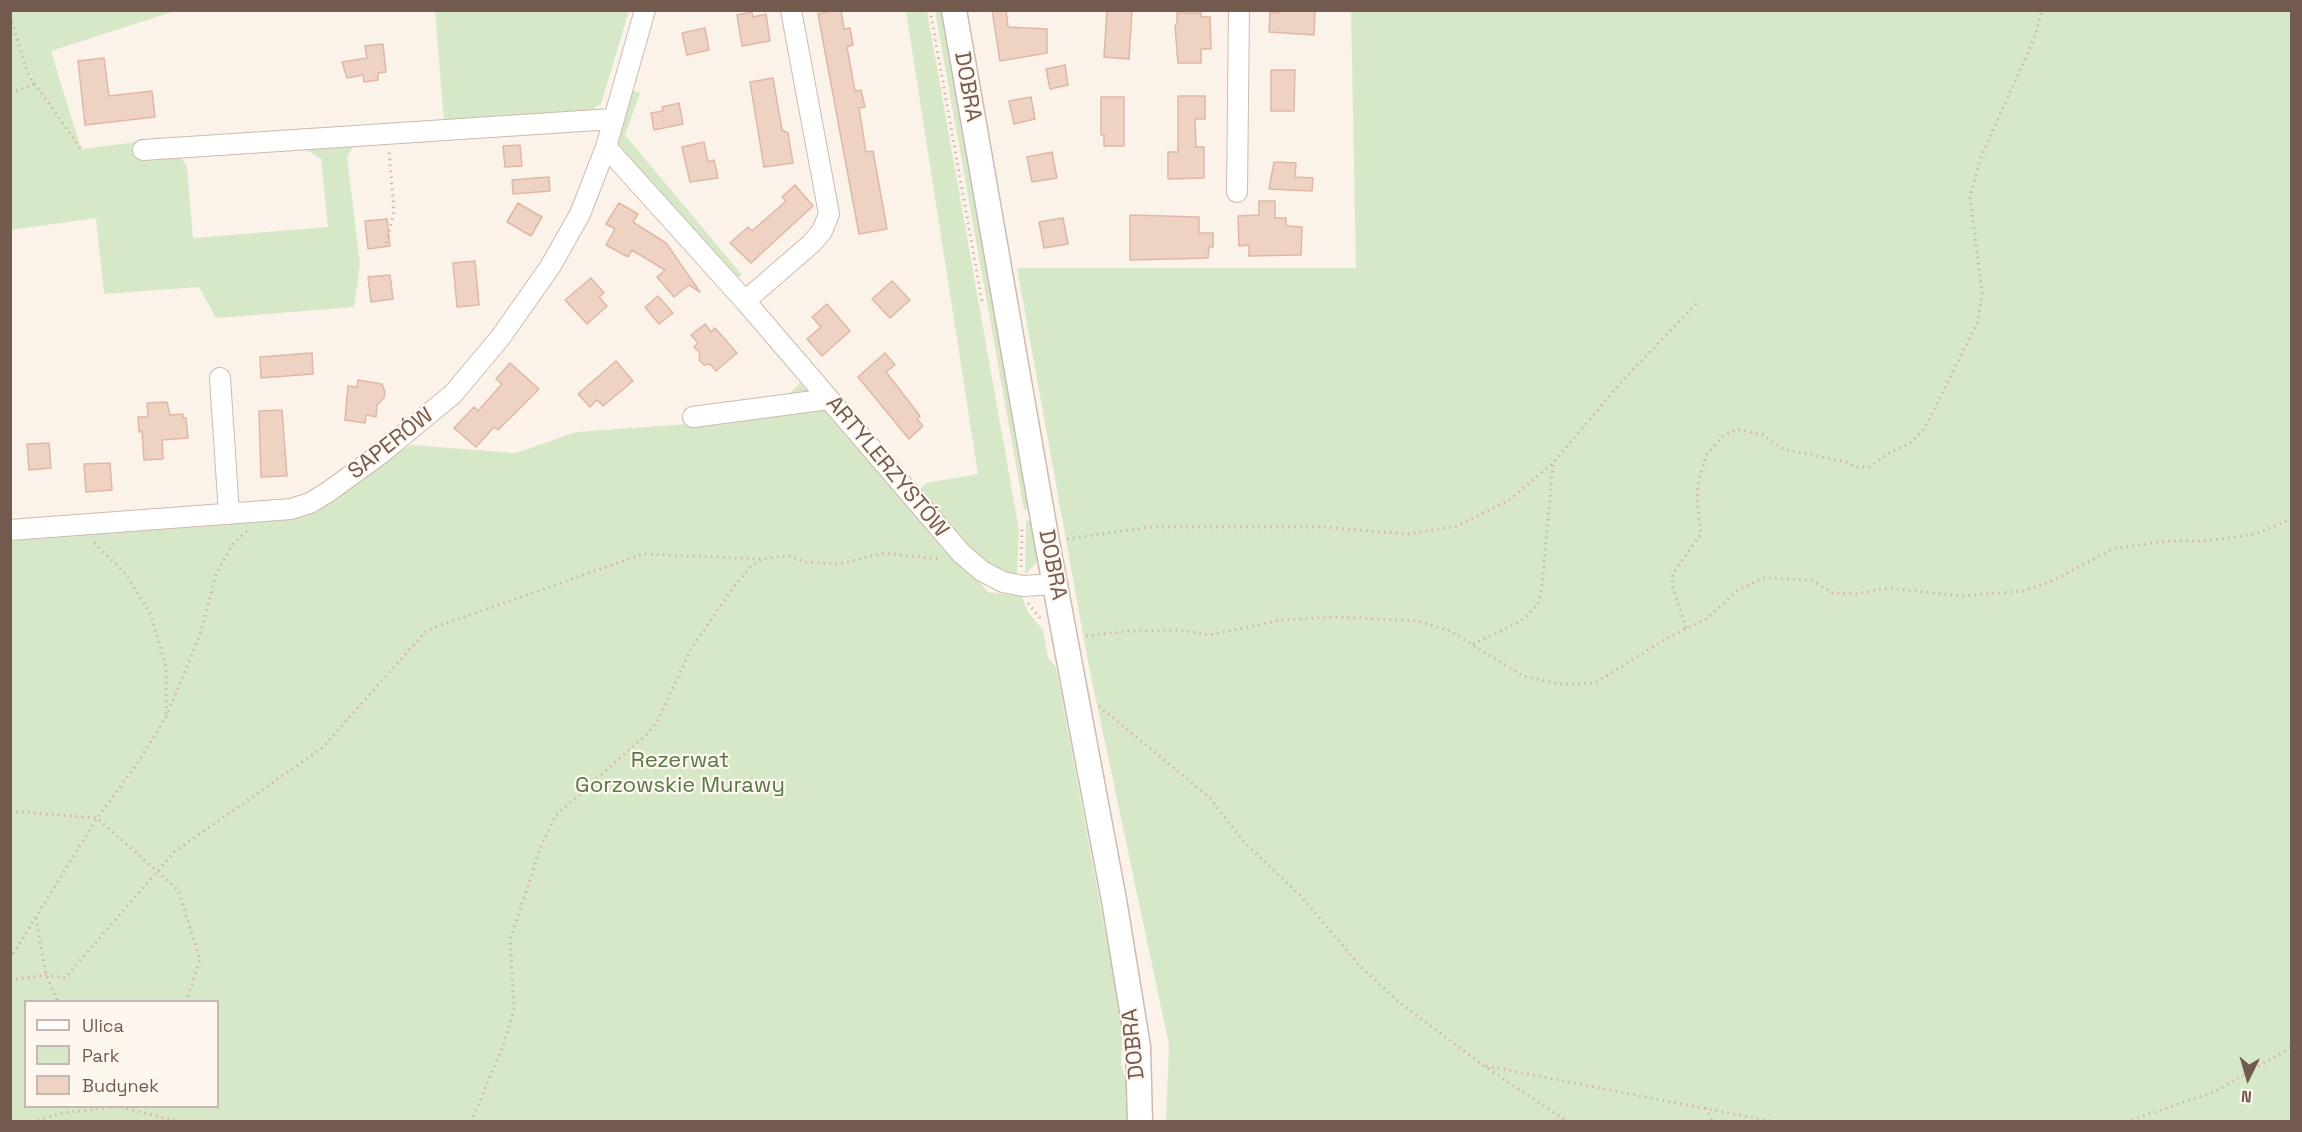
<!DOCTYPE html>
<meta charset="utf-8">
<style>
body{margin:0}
#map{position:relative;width:2302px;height:1132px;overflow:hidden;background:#fbf3e9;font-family:"Space Grotesk",sans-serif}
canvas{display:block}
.frame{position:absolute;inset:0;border:12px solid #735a4f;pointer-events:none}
.legend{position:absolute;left:24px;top:1000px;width:195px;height:108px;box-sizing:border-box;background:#fef7ef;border:2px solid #c6b8af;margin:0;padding:8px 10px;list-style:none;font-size:18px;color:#735a4f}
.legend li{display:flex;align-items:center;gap:12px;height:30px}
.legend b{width:30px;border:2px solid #c6b8af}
.north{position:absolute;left:2218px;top:1048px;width:60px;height:60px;-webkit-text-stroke:4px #fef7ef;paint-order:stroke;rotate:185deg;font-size:16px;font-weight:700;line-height:24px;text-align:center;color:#735a4f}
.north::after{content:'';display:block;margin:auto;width:21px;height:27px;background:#735a4f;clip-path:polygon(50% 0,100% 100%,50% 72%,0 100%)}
</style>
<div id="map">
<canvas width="2302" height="1132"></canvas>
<div class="frame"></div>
<ul class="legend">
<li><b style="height:8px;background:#fff"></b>Ulica</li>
<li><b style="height:16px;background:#d7e8c8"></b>Park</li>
<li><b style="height:16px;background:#eed2c3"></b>Budynek</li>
</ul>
<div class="north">N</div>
</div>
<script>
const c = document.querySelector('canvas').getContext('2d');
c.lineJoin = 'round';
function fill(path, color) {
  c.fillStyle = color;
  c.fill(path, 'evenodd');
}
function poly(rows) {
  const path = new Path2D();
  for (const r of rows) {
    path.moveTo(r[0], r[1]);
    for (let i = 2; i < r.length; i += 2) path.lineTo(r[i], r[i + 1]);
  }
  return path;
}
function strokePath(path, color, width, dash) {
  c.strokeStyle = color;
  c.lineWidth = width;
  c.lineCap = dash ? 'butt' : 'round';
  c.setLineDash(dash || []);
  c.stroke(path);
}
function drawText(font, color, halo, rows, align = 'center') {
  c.font = font + ' "Space Grotesk",sans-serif';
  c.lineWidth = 4.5;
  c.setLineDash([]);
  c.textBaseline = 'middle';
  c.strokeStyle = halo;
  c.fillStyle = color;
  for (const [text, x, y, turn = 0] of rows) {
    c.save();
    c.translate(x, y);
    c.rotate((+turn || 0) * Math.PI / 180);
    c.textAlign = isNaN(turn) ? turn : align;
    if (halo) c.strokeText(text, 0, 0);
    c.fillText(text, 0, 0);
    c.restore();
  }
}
fill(poly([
 [10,11,175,11,51,51,81,149,170,138,187,167,193,238,328,227,321,159,305,149,355,144,347,157,360,264,354,307,216,318,199,287,104,294,96,218,11,230],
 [435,11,629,11,601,104,583,115,444,122],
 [906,11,927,11,1019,530,1017,575,1009,574,981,560,919,491,926,483,978,474],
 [935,11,942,11,1033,509,1024,510],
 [1351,11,2291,11,2291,1121,1166,1121,1169,1045,1088,662,1017,268,1356,268],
 [627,89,640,93,625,135,742,275,734,281,616,146],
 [800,383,988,592,1022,596,1028,612,1043,630,1048,658,1056,667,1123,1027,1121,1064,1130,1094,1129,1121,11,1122,11,541,291,517,411,445,516,453,576,432,689,424,784,399],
 [26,1002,218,1002,218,1106,26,1106],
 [1035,519,1039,560,1025,574,1026,521]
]), '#d7e8c8');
const building = poly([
 [837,10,841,10,844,29,850,28,853,45,847,47,855,91,861,90,865,107,859,108,866,152,873,151,887,229,859,234,818,14,837,10],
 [992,10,1006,10,1008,27,1047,29,1047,53,1000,61,992,10],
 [1107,10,1132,10,1129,59,1104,57,1107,10],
 [1280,10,1315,10,1314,35,1269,32,1270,12,1278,13,1280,10],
 [752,12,753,17,766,14,770,41,742,46,737,15,752,12],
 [1177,13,1201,13,1201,17,1210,17,1211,49,1201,49,1201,63,1178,63,1175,26,1177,23,1177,13],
 [705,28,709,50,687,55,682,33,705,28],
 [383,44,386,72,378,73,378,80,364,82,363,75,347,78,342,62,367,58,365,46,383,44],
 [104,58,109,96,152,91,155,117,85,125,78,61,104,58],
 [1065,65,1068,85,1050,89,1046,69,1065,65],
 [1271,70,1295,70,1294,111,1271,111,1271,70],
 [773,78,782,130,788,133,793,163,764,167,750,82,773,78],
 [1178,96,1205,96,1205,119,1195,119,1196,147,1204,147,1204,178,1168,179,1168,152,1178,152,1178,96],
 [1031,97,1035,119,1014,124,1009,101,1031,97],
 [1101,97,1124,97,1124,146,1104,146,1104,135,1101,135,1101,97],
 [679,103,683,124,654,130,651,113,663,111,662,107,679,103],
 [704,142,708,162,714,160,718,178,690,182,682,147,704,142],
 [520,145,522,166,505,167,503,146,520,145],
 [1052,152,1057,178,1032,182,1027,157,1052,152],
 [1274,162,1296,163,1295,177,1313,178,1312,191,1269,189,1274,162],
 [549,177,550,191,513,194,512,180,549,177],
 [795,185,813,206,751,263,730,243,748,227,752,231,786,201,782,197,795,185],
 [1259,201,1275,201,1275,218,1286,218,1286,226,1302,227,1301,255,1249,256,1249,245,1239,246,1238,216,1259,215,1259,201],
 [518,203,542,217,531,236,507,222,518,203],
 [619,203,638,214,633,222,666,243,700,292,689,285,674,297,657,277,665,270,632,250,628,257,606,245,615,229,606,224,619,203],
 [1130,215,1199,217,1199,233,1213,233,1213,247,1209,247,1208,258,1130,260,1130,215],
 [1063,218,1068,244,1044,248,1039,222,1063,218],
 [387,219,390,246,368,249,365,221,387,219],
 [475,261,479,305,457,307,453,263,475,261],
 [390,275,393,299,371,302,368,277,390,275],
 [591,278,604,293,599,297,607,306,587,324,565,300,591,278],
 [892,281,910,300,890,318,872,299,892,281],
 [658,296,673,313,659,324,645,307,658,296],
 [827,304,850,331,822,356,807,339,821,327,812,317,827,304],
 [705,324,711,332,715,328,737,353,716,371,710,364,704,365,699,360,700,353,694,347,698,343,691,335,705,324],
 [312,353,313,374,261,378,260,357,312,353],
 [885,353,895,365,886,372,920,416,917,419,923,426,909,439,858,377,885,353],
 [616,361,633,381,603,406,597,400,590,407,578,394,616,361],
 [510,363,539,389,498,430,494,427,476,447,454,428,474,407,478,411,502,384,496,379,510,363],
 [358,380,382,384,385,392,384,398,377,405,376,417,366,415,365,423,345,420,348,386,357,387,358,380],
 [167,402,170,415,183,414,183,418,186,418,188,438,162,440,163,459,144,460,142,431,139,432,138,417,148,417,147,403,167,402],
 [282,410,287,476,261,477,259,411,282,410],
 [49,443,51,468,29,470,27,444,49,443],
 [110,463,112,490,86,492,84,464,110,463]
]);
fill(building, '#eed2c3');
strokePath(building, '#dfb8a5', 1.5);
const minor = poly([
 [606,147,745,301,961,553,982,571,1003,582,1023,586,1056,584],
 [143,150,612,119],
 [1237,192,1239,10],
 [745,301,812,243,822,231,829,214,791,10],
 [220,378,229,514],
 [693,417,829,399],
 [10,530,291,509,310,503,328,492,379,455,453,394,500,338,550,267,580,214,606,147,645,10]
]);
const tertiary = poly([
 [954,10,1047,542,1114,900,1138,1047,1140,1122]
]);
strokePath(minor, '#ccbbb0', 22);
strokePath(tertiary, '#ccbbb0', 27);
strokePath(poly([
 [930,10,982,301],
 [10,16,28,74,81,149],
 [10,93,35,84],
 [386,243,394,212,389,151],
 [1067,539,1151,527,1322,527,1408,534,1457,526,1509,500,1553,463,1623,380,1697,303],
 [94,543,126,574,151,615,166,667,166,715],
 [1021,567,1022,529],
 [1028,603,1040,618],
 [1686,628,1672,585,1673,573,1701,534,1697,498,1699,478,1707,454,1723,436,1737,429,1763,435,1783,449,1846,462,1855,467,1869,467,1892,451,1909,444,1924,429,1978,321,1982,293,1970,197,1981,157,2034,39,2042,10],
 [1086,636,1131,631,1179,630,1210,635,1280,620,1337,617,1418,621,1450,631,1523,676,1559,684,1595,683,1664,640,1706,619,1738,590,1763,578,1811,580,1833,593,1856,594,1888,588,1963,596,2023,591,2050,582,2113,549,2165,541,2206,541,2255,534,2292,519],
 [1473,644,1521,621,1538,605,1542,586,1553,463],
 [1099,706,1210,798,1244,842,1300,895,1359,965,1400,1003,1484,1066,1568,1122],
 [10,811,97,818,178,890,200,959,186,1002],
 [36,918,46,975,58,1002],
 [10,959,97,818,135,767,166,717,200,635,216,574,232,545,247,531],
 [10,980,46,975,65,978,174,852,322,748,427,630,643,554,763,559],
 [1486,1066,1775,1122],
 [121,1107,180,1122],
 [1705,1108,1713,1122],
 [32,1122,62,1113,123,1106],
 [471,1122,503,1046,514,1010,510,940,541,846,556,815,646,735,657,722,691,649,735,585,751,566,763,559,774,557,790,556,804,562,839,564,884,553,940,559],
 [2126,1122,2214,1092,2292,1047]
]), '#d3b5a6', 3, [1.5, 4.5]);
strokePath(minor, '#fff', 20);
strokePath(tertiary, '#fff', 24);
drawText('22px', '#735a4f', '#fef7ef', [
 ["DOBRA",967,87,80],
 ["SAPERÓW",391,444,-38],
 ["ARTYLERZYSTÓW",887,467,50],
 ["DOBRA",1052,565,79],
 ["DOBRA",1134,1044,-96]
]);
drawText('22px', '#587847', '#fef7ef', [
 ["Rezerwat",680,761],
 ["Gorzowskie Murawy",680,786]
]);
</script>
